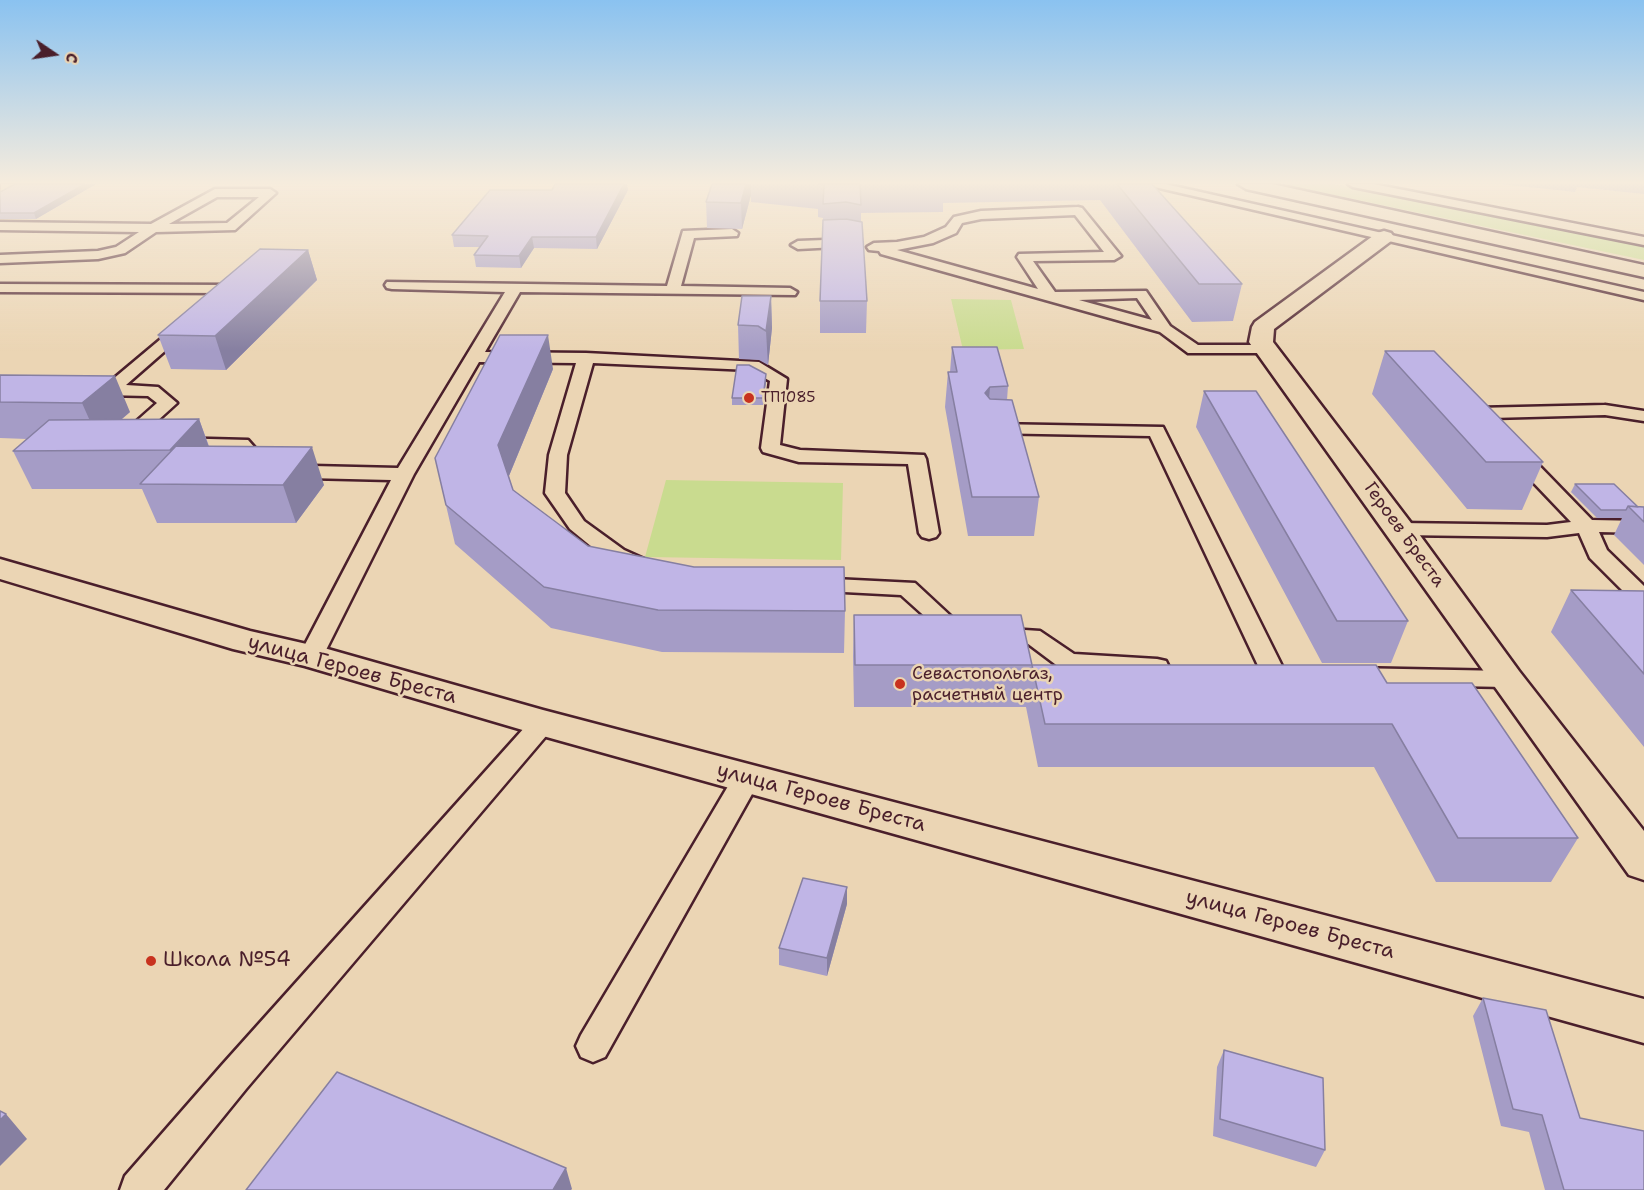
<!DOCTYPE html>
<meta charset="utf-8">
<style>
body{margin:0}
#map{position:relative;width:1644px;height:1190px;overflow:hidden;background:#ebd5b4;font-family:"Shantell Sans",sans-serif}
canvas{display:block}
.north{position:absolute;left:24px;top:24px;width:60px;height:60px;-webkit-text-stroke:4px #ebd5b4;paint-order:stroke;rotate:103deg;font-size:16px;font-weight:700;line-height:24px;text-align:center;color:#4a1f2b}
.north::after{content:'';display:block;margin:auto;width:21px;height:27px;background:#4a1f2b;clip-path:polygon(50% 0,100% 100%,50% 72%,0 100%)}
</style>
<div id="map">
<canvas width="1644" height="1190"></canvas>
<div class="north">С</div>
</div>
<script>
const c = document.querySelector('canvas').getContext('2d');
c.lineJoin = 'round';
function fill(path, color) {
  c.fillStyle = color;
  c.fill(path, 'evenodd');
}
function poly(rows) {
  const path = new Path2D();
  for (const r of rows) {
    path.moveTo(r[0], r[1]);
    for (let i = 2; i < r.length; i += 2) path.lineTo(r[i], r[i + 1]);
  }
  return path;
}
function strokePath(path, color, width, dash) {
  c.strokeStyle = color;
  c.lineWidth = width;
  c.lineCap = dash ? 'butt' : 'round';
  c.setLineDash(dash || []);
  c.stroke(path);
}
function drawText(font, color, halo, rows, align = 'center') {
  c.font = font + ' "Shantell Sans",sans-serif';
  c.lineWidth = 5;
  c.setLineDash([]);
  c.textBaseline = 'middle';
  c.strokeStyle = halo;
  c.fillStyle = color;
  for (const [text, x, y, turn = 0] of rows) {
    c.save();
    c.translate(x, y);
    c.rotate((+turn || 0) * Math.PI / 180);
    c.textAlign = isNaN(turn) ? turn : align;
    if (halo) c.strokeText(text, 0, 0);
    c.fillText(text, 0, 0);
    c.restore();
  }
}
fill(poly([
 [1281,184,1334,184,1644,247,1644,260],
 [951,299,1011,300,1024,349,963,350],
 [666,480,843,483,841,560,645,557]
]), '#c9db8f');
const service = poly([
 [15,184,4,192,0,194,1,184,15,184],
 [1142,184,1165,184,1644,292,1644,300,1142,184],
 [1348,184,1373,184,1644,237,1644,245,1353,187,1348,184],
 [215,189,270,189,276,193,235,230,156,232,125,253,98,259,0,263,0,255,98,251,116,247,139,232,0,230,0,222,151,224,215,189],
 [217,197,259,197,227,223,169,224,217,197],
 [1078,207,1082,208,1121,256,1114,260,1033,261,1055,292,1146,291,1170,326,1198,345,1267,345,1275,350,1273,353,1188,353,1160,332,881,254,879,251,869,250,867,247,874,243,897,242,924,237,946,227,954,217,981,211,1078,207],
 [1075,215,1104,252,1019,254,1017,257,1038,289,897,250,933,243,956,233,962,223,981,219,1075,215],
 [1137,298,1152,320,1079,300,1137,298],
 [732,229,738,233,737,236,694,238,681,286,790,288,797,292,795,295,520,292,485,352,586,353,759,362,787,379,780,445,800,450,924,455,926,459,939,533,936,537,929,539,922,537,919,533,908,464,799,462,763,452,761,448,770,381,750,370,593,363,567,455,565,493,584,521,624,550,644,559,647,564,644,569,636,571,628,569,608,560,570,529,545,493,549,455,576,363,479,362,414,474,320,662,311,664,302,662,299,656,391,480,265,477,258,475,236,449,178,448,171,446,169,442,171,438,248,440,270,465,398,468,505,292,392,289,387,288,385,285,387,282,667,286,683,231,732,229],
 [851,239,858,243,856,246,798,249,791,245,798,241,851,239],
 [0,284,230,285,237,289,230,293,0,292,0,284],
 [185,321,190,323,193,326,190,329,126,385,158,387,177,403,134,442,122,442,119,438,122,434,157,403,148,396,104,395,98,394,95,390,98,386,106,385,180,323,185,321],
 [1605,405,1644,411,1644,421,1605,415,1491,418,1494,422,1491,426,1485,427,1479,426,1467,413,1470,409,1476,408,1605,405],
 [993,424,1163,427,1286,674,1283,680,1274,682,1265,680,1262,674,1150,436,987,433,984,429,987,425,993,424],
 [1517,448,1524,450,1592,520,1644,521,1644,533,1599,532,1607,550,1644,586,1644,606,1636,604,1590,558,1579,533,1547,537,1400,535,1393,533,1390,529,1393,525,1400,523,1547,525,1571,522,1510,458,1508,454,1510,450,1517,448],
 [814,578,915,583,970,634,966,639,958,641,950,639,901,595,806,590,803,585,806,580,814,578],
 [994,628,1040,631,1074,654,1157,659,1166,661,1169,667,1166,673,1157,675,1068,669,1059,667,1027,643,986,640,982,635,986,630,994,628],
 [1352,668,1506,671,1515,673,1518,679,1515,685,1506,687,1352,684,1343,682,1340,676,1343,670,1352,668],
 [543,714,552,717,556,723,552,729,246,1089,164,1190,120,1190,125,1176,222,1065,534,717,543,714],
 [747,768,757,771,761,778,605,1057,593,1062,581,1057,576,1046,581,1035,737,771,747,768]
]);
const minor = poly([
 [1384,231,1391,233,1394,237,1391,241,1274,329,1273,342,1411,523,1519,671,1644,831,1644,880,1629,875,1249,342,1252,327,1255,322,1377,233,1384,231]
]);
const tertiary = poly([
 [0,559,250,631,324,648,543,710,1644,999,1644,1043,543,736,305,666,233,649,0,579,0,559]
]);
const primary = poly([
 [1238,184,1272,184,1644,265,1644,277,1246,189,1238,184]
]);
strokePath(service, '#4a1f2b', 5);
strokePath(minor, '#4a1f2b', 5);
strokePath(tertiary, '#4a1f2b', 5);
strokePath(primary, '#4a1f2b', 5);
fill(service, '#ebd5b4');
fill(minor, '#ebd5b4');
fill(tertiary, '#ebd5b4');
fill(primary, '#ebd5b4');
fill(poly([
 [15,184,96,184,36,219,0,219,0,192],
 [712,184,1152,184,1242,284,1233,321,1192,322,1100,200,943,203,943,212,861,213,861,222,867,301,866,333,820,333,820,301,823,218,818,217,818,209,751,202,751,195,742,229,707,228,706,202],
 [1501,184,1644,184,1644,194,1577,187,1575,192],
 [628,190,597,249,534,248,521,268,476,267,474,255,480,247,454,247,452,235],
 [308,250,317,280,226,370,171,369,158,335],
 [771,296,772,328,768,365,759,360,739,359,738,325],
 [952,347,1008,386,1007,400,1039,497,1034,536,968,536,945,407,948,372,950,372],
 [1385,351,1543,462,1522,510,1467,509,1372,394],
 [553,369,509,476,513,490,588,546,845,611,844,653,662,652,551,628,455,544,435,458],
 [0,375,130,412,121,420,199,419,209,446,324,485,296,523,157,523,142,489,32,489,13,451,27,439,0,438],
 [766,381,763,405,732,405,732,398],
 [1204,391,1408,621,1391,663,1322,663,1196,427],
 [1575,484,1638,507,1644,507,1644,565,1614,535,1622,518,1597,518,1571,492],
 [1571,590,1644,591,1644,747,1551,632],
 [854,615,1032,665,1387,683,1578,838,1551,882,1436,882,1374,767,1038,767,1026,707,854,707,853,656],
 [847,904,827,976,779,965,779,948],
 [1483,998,1580,1118,1644,1190,1545,1190,1529,1132,1501,1126,1473,1016],
 [1224,1050,1325,1150,1316,1167,1213,1136,1217,1067]
]), '#a59cc6');
fill(poly([
 [85,184,96,184,36,219,34,213],
 [624,184,627,184,628,190,597,249,596,237],
 [746,184,751,184,751,195,742,229,741,203],
 [532,237,534,248,521,268,519,256],
 [308,250,317,280,226,370,215,336],
 [771,296,772,328,768,365,766,331],
 [548,335,553,369,506,483,498,445],
 [766,374,766,381,763,405,763,398],
 [115,376,130,412,98,439,82,403],
 [990,387,987,423,985,393],
 [199,419,212,456,184,484,170,450],
 [312,447,324,485,296,523,283,485],
 [847,887,847,904,827,976,827,958],
 [6,1114,27,1139,0,1166,0,1120],
 [566,1168,572,1189,571,1190,553,1190]
]), '#867fa1');
const building = poly([
 [15,184,85,184,34,213,0,213,0,192,15,184],
 [555,184,624,184,596,237,532,237,519,256,474,255,488,236,452,235,490,190,552,190,555,184],
 [712,184,746,184,741,203,706,202,712,184],
 [818,184,860,184,861,205,846,202,823,204,824,185,818,184],
 [1117,184,1152,184,1242,284,1199,284,1117,184],
 [846,219,862,222,867,301,820,301,823,220,846,219],
 [260,249,308,250,215,336,158,335,260,249],
 [742,296,771,296,766,331,758,326,738,325,742,296],
 [500,335,548,335,498,445,513,490,588,546,694,567,844,567,845,611,658,610,544,587,446,505,435,458,500,335],
 [952,347,997,347,1008,386,990,387,985,393,990,399,1012,400,1039,497,972,497,948,372,957,372,952,347],
 [1385,351,1434,351,1543,462,1486,462,1385,351],
 [737,365,749,365,766,374,763,398,732,398,737,365],
 [0,375,115,376,82,403,0,402,0,375],
 [1204,391,1256,391,1408,621,1337,621,1204,391],
 [199,419,170,450,13,451,49,420,199,419],
 [176,446,312,447,283,485,140,484,176,446],
 [1575,484,1614,484,1638,507,1628,506,1626,510,1601,510,1575,484],
 [1628,506,1644,507,1644,522,1628,506],
 [1571,590,1644,591,1644,674,1571,590],
 [854,615,1021,615,1032,665,855,665,854,615],
 [1032,665,1376,665,1387,683,1472,683,1578,838,1458,838,1392,724,1045,724,1032,665],
 [803,878,847,887,827,958,779,948,803,878],
 [1483,998,1546,1010,1580,1118,1644,1131,1644,1190,1564,1190,1542,1115,1513,1109,1483,998],
 [1224,1050,1323,1078,1325,1150,1220,1119,1224,1050],
 [337,1072,566,1168,553,1190,246,1190,337,1072],
 [0,1111,6,1114,0,1120,0,1111]
]);
fill(building, '#c0b5e6');
strokePath(building, '#867fa1', 1.5);
const sky = c.createLinearGradient(0, 0, 0, 351);
sky.addColorStop(0, '#8ac2f0');
sky.addColorStop(0.52, '#f6ecdd');
sky.addColorStop(1, '#f6ecdd00');
c.fillStyle = sky;
c.fillRect(0, 0, 1644, 351);
for (const [x, y, r, color] of [
 [749,398,6,"#c8321e"],
 [900,684,6,"#c8321e"],
 [151,961,6,"#c8321e"]
]) {
  const dot = new Path2D();
  dot.arc(x, y, r, 0, 2 * Math.PI);
  c.fillStyle = color;
  c.fill(dot);
  strokePath(dot, '#ebd5b4', 2);
}
drawText('15px', '#4a1f2b', '#ebd5b4', [
 ["ТП1085",761,398]
], 'left');
drawText('18px', '#4a1f2b', '#ebd5b4', [
 ["Героев Бреста",1404,535,54]
]);
drawText('18px', '#4a1f2b', '#ebd5b4', [
 ["Севастопольгаз,",912,674],
 ["расчетный центр",912,695]
], 'left');
drawText('21px', '#4a1f2b', '#ebd5b4', [
 ["улица Героев Бреста",352,670,15],
 ["улица Героев Бреста",821,798,15],
 ["улица Героев Бреста",1290,925,15]
]);
drawText('21px', '#4a1f2b', '#ebd5b4', [
 ["Школа №54",163,961]
], 'left');
</script>
